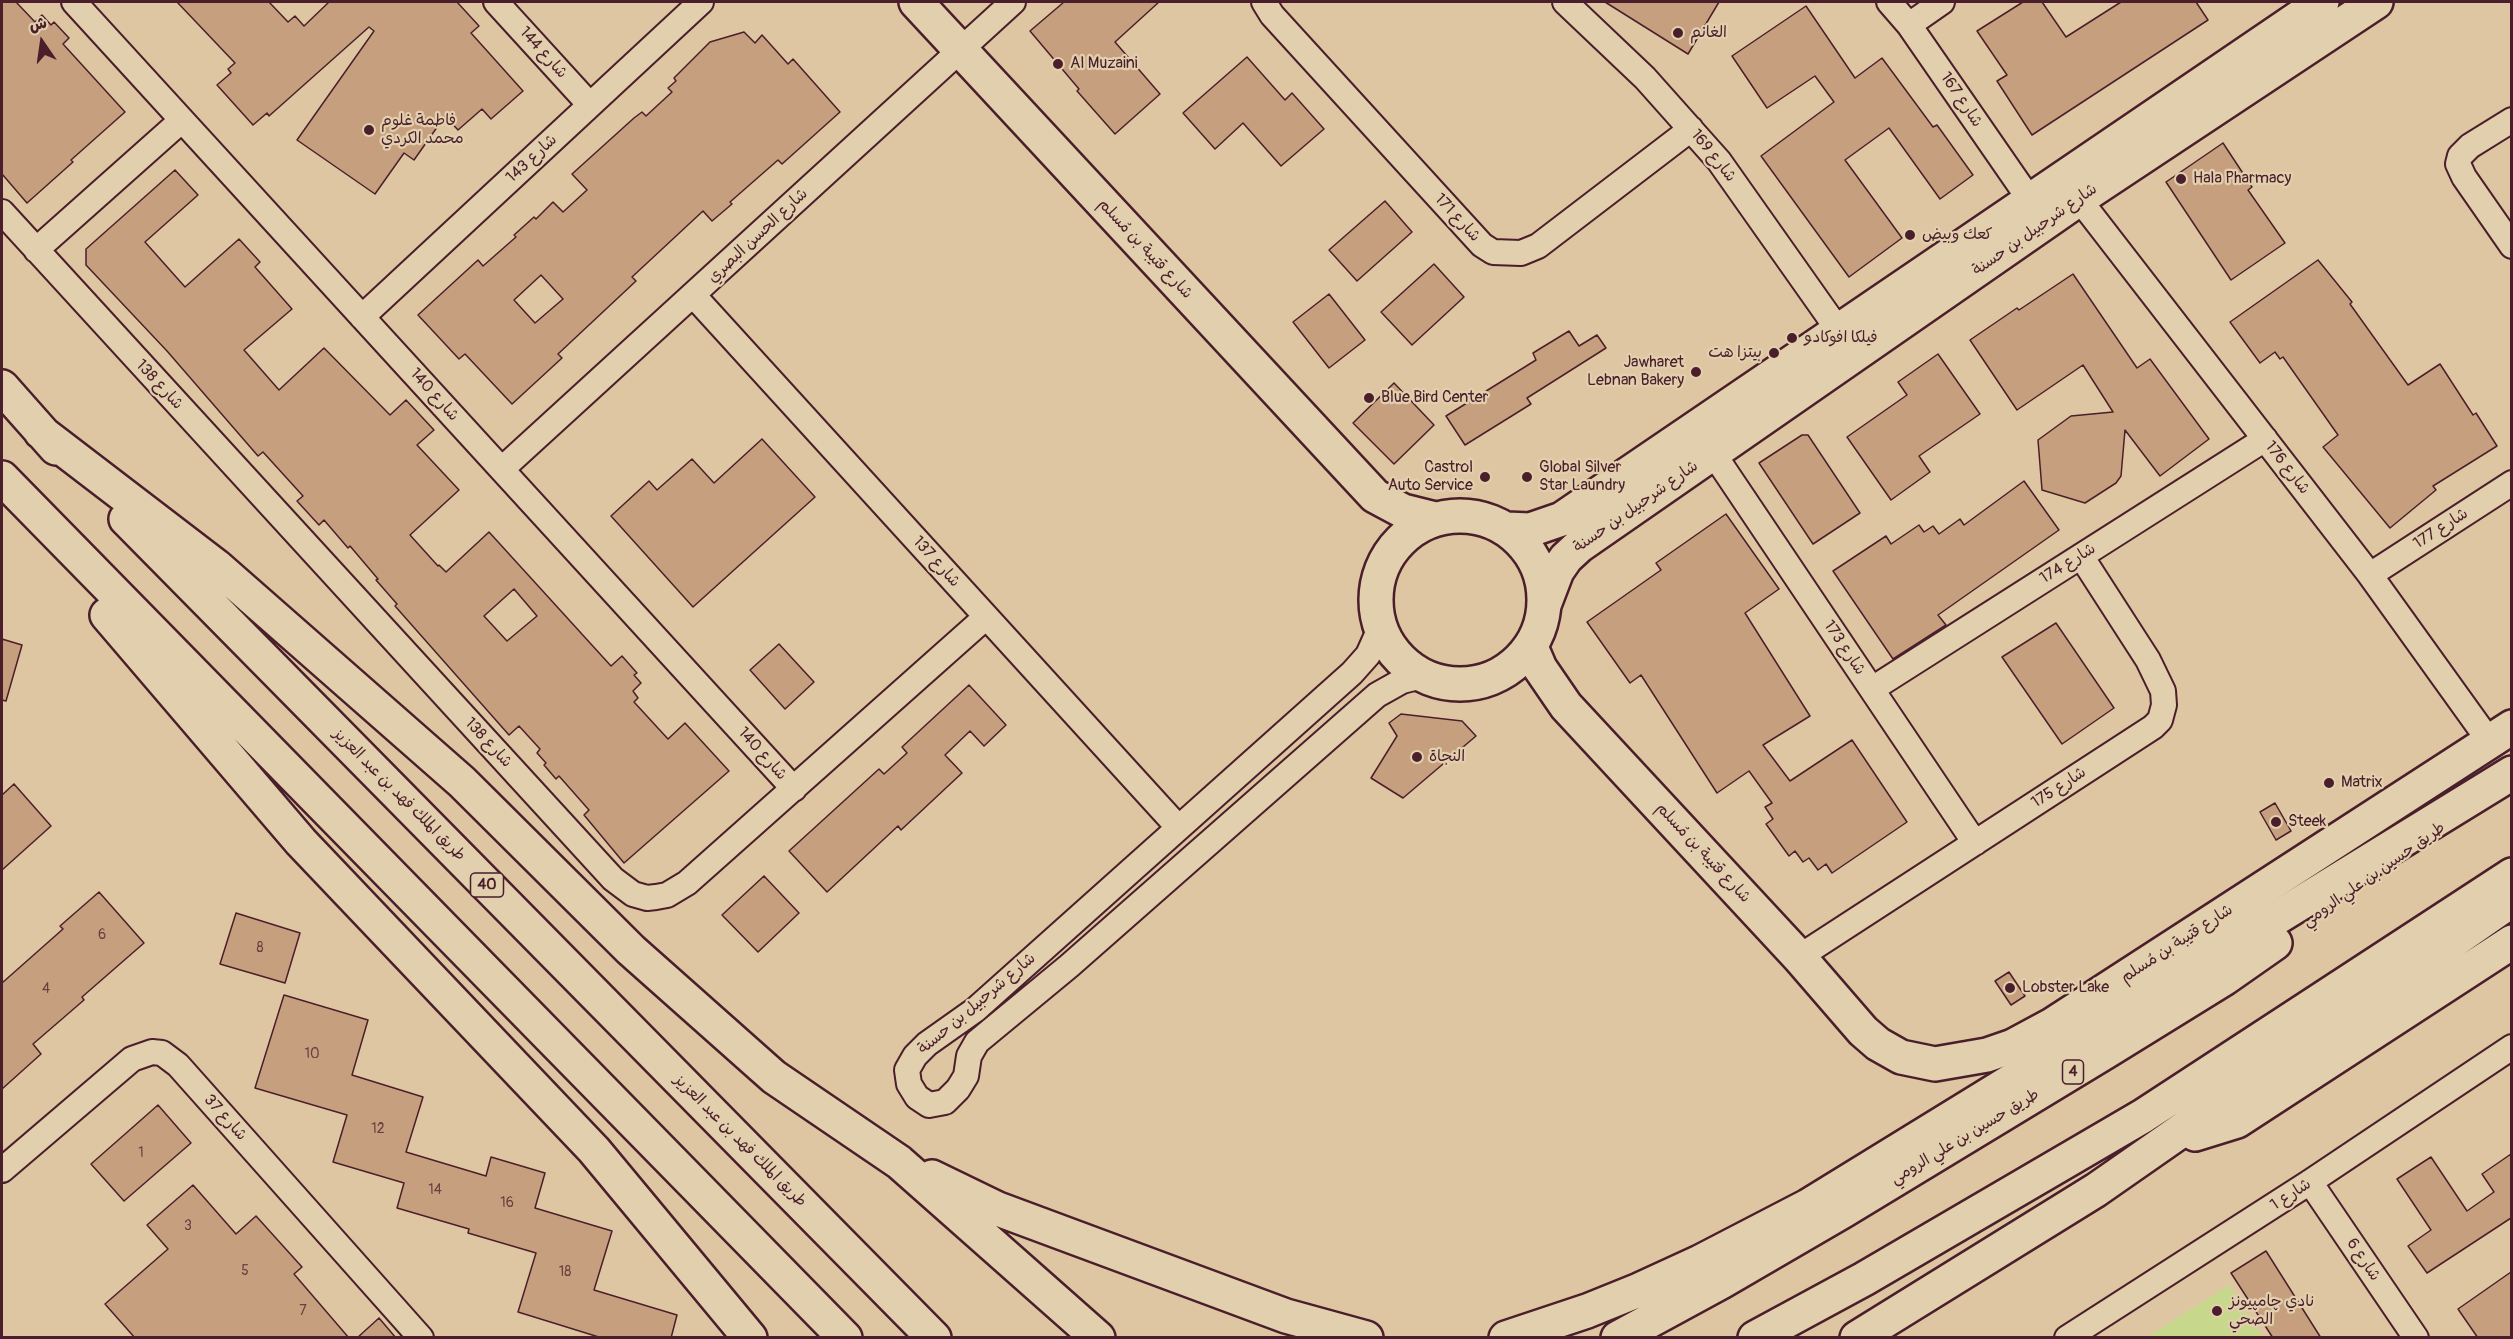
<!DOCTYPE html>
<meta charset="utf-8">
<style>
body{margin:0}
#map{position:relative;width:2513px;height:1339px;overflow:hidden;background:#dfc6a2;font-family:Pangolin,"Playpen Sans Arabic",sans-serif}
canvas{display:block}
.frame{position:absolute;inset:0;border:3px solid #4a1f2b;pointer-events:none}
.north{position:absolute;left:12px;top:12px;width:60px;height:60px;-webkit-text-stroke:4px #e2cfad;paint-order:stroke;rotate:347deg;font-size:16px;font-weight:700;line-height:24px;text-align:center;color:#4a1f2b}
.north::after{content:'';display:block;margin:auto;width:21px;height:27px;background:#4a1f2b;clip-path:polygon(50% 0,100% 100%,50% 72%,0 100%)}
</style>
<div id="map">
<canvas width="2513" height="1339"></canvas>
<div class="frame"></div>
<div class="north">ش</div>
</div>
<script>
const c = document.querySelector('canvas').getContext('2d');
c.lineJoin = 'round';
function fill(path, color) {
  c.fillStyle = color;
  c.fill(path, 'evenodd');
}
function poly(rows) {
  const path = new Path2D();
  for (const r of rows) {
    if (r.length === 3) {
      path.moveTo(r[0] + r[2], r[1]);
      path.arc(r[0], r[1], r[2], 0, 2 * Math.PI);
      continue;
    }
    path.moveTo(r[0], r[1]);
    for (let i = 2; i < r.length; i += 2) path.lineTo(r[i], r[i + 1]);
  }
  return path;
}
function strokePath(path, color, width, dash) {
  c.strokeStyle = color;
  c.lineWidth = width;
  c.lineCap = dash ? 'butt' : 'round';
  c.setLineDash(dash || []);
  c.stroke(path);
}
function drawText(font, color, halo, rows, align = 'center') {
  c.font = font + ' Pangolin,"Playpen Sans Arabic",sans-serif';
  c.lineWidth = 4.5;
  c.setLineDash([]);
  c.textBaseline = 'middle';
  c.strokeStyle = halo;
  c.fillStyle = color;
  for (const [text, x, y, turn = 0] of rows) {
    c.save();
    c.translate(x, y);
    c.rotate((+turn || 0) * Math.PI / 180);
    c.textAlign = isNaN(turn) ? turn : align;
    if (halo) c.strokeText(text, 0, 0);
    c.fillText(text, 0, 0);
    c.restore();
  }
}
fill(poly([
 [2229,1285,2263,1337,2147,1337]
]), '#c7d78b');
const building = poly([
 [2,2,16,2,35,22,42,15,51,25,54,22,69,38,63,44,125,112,71,160,73,162,27,203,2,174,2,2],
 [177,2,269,2,288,22,295,16,304,26,329,2,457,2,479,26,471,33,523,91,491,119,482,109,458,130,445,116,414,160,404,153,375,194,297,140,374,31,369,27,269,116,267,113,253,125,217,85,231,73,228,69,235,63,177,2],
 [1064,2,1159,2,1115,42,1160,94,1115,134,1077,91,1079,89,1030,31,1064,2],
 [1605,2,1719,2,1688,54,1605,2],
 [2023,2,2042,2,2066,37,2121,2,2196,2,2208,20,2032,135,1997,81,2007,75,1977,31,2023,2],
 [1806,6,1855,78,1882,58,1933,127,1937,125,1973,175,1940,199,1889,128,1845,160,1902,238,1849,277,1761,156,1834,102,1815,76,1767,108,1732,56,1806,6],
 [744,32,755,43,762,35,788,64,793,59,840,112,782,164,778,160,730,202,732,204,712,221,703,211,632,277,636,281,558,354,562,358,512,404,465,354,459,359,418,315,478,260,483,266,516,237,514,235,534,217,536,219,553,202,563,212,587,190,572,174,634,118,642,112,646,116,672,92,668,88,676,81,674,78,710,42,744,32],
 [541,275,563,299,535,323,514,300,541,275],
 [1247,57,1285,100,1292,93,1324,129,1281,166,1243,123,1215,149,1183,113,1247,57],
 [2223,143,2252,187,2248,190,2285,243,2231,280,2166,182,2223,143],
 [175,170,198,195,145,242,185,287,239,239,260,262,255,267,292,309,244,350,279,390,324,348,390,415,406,400,434,430,417,445,459,490,410,535,438,566,439,565,446,572,489,532,611,666,622,656,637,673,634,675,641,683,633,691,638,698,634,702,668,739,685,723,729,771,624,863,584,815,589,810,559,776,556,779,544,765,546,763,537,753,540,749,519,726,509,735,395,606,397,604,376,580,378,579,350,546,348,548,324,520,319,525,297,501,303,496,263,452,258,456,167,351,86,265,86,249,175,170],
 [514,589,537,616,507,641,484,616,514,589],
 [1385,201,1412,232,1357,281,1329,250,1385,201],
 [2318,260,2352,302,2350,304,2408,385,2440,364,2473,415,2476,413,2497,446,2433,486,2436,490,2390,528,2323,447,2338,435,2283,357,2280,359,2275,352,2260,363,2230,322,2318,260],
 [1434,264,1464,297,1412,345,1381,312,1434,264],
 [2073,274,2137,368,2150,359,2209,439,2160,476,2125,430,2121,476,2116,483,2085,503,2042,490,2038,440,2071,416,2113,412,2083,365,2017,410,1970,340,2017,308,2019,310,2073,274],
 [1329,294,1365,340,1329,368,1293,322,1329,294],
 [1569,331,1579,346,1597,335,1606,348,1527,398,1531,404,1465,445,1446,416,1536,360,1533,353,1569,331],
 [1938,354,1980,414,1919,456,1930,472,1891,500,1847,437,1907,395,1898,382,1938,354],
 [1394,383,1434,425,1394,464,1353,423,1394,383],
 [1802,435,1808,435,1860,513,1813,544,1759,463,1802,435],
 [762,439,815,497,693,607,611,516,649,481,657,490,692,459,714,483,762,439],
 [2024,481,2059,530,1938,615,1946,625,1893,659,1833,571,1886,536,1891,544,1919,525,1924,532,1933,526,1939,534,1960,519,1964,525,2024,481],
 [1726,514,1779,589,1745,613,1810,716,1763,745,1790,781,1852,740,1907,822,1832,873,1826,864,1818,870,1809,858,1803,862,1795,851,1789,856,1766,824,1773,819,1765,807,1772,803,1749,771,1717,793,1641,675,1630,683,1587,622,1661,570,1656,563,1726,514],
 [2056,623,2114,708,2062,744,2002,657,2056,623],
 [2,639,22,645,6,701,2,700,2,639],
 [779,644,814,682,785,709,750,670,779,644],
 [969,685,1006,725,984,746,970,731,945,755,962,773,901,830,898,826,827,892,789,851,879,769,884,774,907,753,902,747,969,685],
 [1401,714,1462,721,1476,736,1403,798,1371,778,1397,736,1389,723,1401,714],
 [14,784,51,826,2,870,2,795,14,784],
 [2275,803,2291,831,2276,840,2260,812,2275,803],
 [764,876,799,913,758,952,722,915,764,876],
 [99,892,144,943,82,997,84,1000,33,1044,41,1054,2,1089,2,983,63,929,60,926,99,892],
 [236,913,300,933,285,983,220,964,236,913],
 [2009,972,2025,996,2011,1005,1995,981,2009,972],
 [284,995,368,1020,352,1075,423,1097,406,1152,486,1176,491,1157,545,1173,535,1208,612,1231,594,1290,677,1315,671,1338,602,1338,518,1312,536,1253,468,1233,469,1229,397,1208,404,1183,333,1162,347,1115,255,1088,284,995],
 [158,1105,191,1143,124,1201,91,1164,158,1105],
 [2511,1154,2511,1218,2427,1273,2408,1246,2431,1230,2397,1179,2431,1157,2467,1211,2494,1192,2482,1174,2511,1154],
 [193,1185,236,1234,256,1216,302,1267,294,1274,349,1338,135,1338,105,1304,168,1249,147,1225,193,1185],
 [2266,1251,2321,1338,2273,1338,2231,1273,2266,1251],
 [2511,1272,2511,1338,2478,1338,2458,1309,2511,1272],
 [379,1318,396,1338,357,1338,379,1318]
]);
fill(building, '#c6a07e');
strokePath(building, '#4a1f2b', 1.5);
const street = poly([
 [74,2,794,789],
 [496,2,590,105],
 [1264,2,1272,15,1482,245,1493,252,1521,253,1538,246,1691,129],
 [1565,2,1645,78,1719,161,1839,331],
 [1889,2,1909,25,2030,200],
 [1909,25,1942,2],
 [2512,120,2470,146,2460,156,2458,164,2464,177,2512,246],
 [2079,199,2370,575,2490,742],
 [2,212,613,879,633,894,647,898,656,897,667,895,687,883,986,617],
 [36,250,182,120],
 [694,296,1178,827],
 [362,317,701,2],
 [1713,453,1975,843],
 [502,469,1013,2],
 [2370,575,2512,483],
 [1380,628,1368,655,1352,673,975,1010,927,1044,915,1056,907,1070,909,1084,917,1097,929,1105,945,1102,958,1089,966,1076,969,1056,977,1042,1069,966,1377,695,1402,681,1422,676],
 [1872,689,2265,439],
 [1799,957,2153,727,2160,720,2164,705,2163,691,2148,660,2081,556],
 [2,1170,132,1059,152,1052,162,1053,178,1065,421,1338],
 [2310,1182,2416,1338],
 [2067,1338,2310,1182,2512,1047]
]);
const secondary = poly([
 [916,2,1375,496,1403,511,1435,519],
 [1460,600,84],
 [1506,529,1530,530,1562,519,2322,2],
 [1544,605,1557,571,1566,558,1579,546,2079,199,2376,2],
 [1531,647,1540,668,1566,706,1799,957,1863,1031,1878,1044,1901,1057,1935,1064,1987,1055,2013,1046,2052,1025,2512,727]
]);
const highway = poly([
 [2,387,56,448],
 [41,432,216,566,462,782,631,950,774,1077,899,1162,1098,1338],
 [2,478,845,1338],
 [126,519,934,1338],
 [107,615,301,842,594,1150,750,1338],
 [2195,1134,2237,1121,2512,942],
 [932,1177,998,1209,1286,1316,1366,1338],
 [1506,1338,1587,1311,1639,1290,1700,1262,1808,1206,2512,773],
 [1618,1338,1721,1282,1843,1211,2107,1051,2225,978,2275,943],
 [1755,1338,1864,1279,2143,1116,2512,875],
 [1857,1338,2096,1190,2512,900]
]);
strokePath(street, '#4a1f2b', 28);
strokePath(secondary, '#4a1f2b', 38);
strokePath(highway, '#4a1f2b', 38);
strokePath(street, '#e2cfad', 24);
strokePath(secondary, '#e2cfad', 33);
strokePath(highway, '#e2cfad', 33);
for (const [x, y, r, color] of [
 [1678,33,6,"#4a1f2b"],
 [1058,64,6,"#4a1f2b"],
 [369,130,6,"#4a1f2b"],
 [2181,179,6,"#4a1f2b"],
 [1910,235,6,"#4a1f2b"],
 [1792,338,6,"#4a1f2b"],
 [1774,353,6,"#4a1f2b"],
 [1696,372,6,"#4a1f2b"],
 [1369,398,6,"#4a1f2b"],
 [1485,477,6,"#4a1f2b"],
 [1527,477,6,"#4a1f2b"],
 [1417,757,6,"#4a1f2b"],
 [2329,783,6,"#4a1f2b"],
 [2276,822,6,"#4a1f2b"],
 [2010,988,6,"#4a1f2b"],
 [2217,1311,6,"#4a1f2b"]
]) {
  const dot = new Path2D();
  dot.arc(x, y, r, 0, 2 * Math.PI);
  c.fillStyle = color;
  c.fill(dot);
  strokePath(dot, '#e2cfad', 2);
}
drawText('14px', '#693f40', null, [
 ["6",102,935],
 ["8",260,948],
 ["4",46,989],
 ["10",312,1054],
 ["12",378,1129],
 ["1",141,1153],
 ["14",435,1190],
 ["16",507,1203],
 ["3",188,1226],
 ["5",245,1271],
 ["18",565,1272],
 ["7",303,1311]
]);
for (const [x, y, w] of [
 [487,885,33],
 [2073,1072,21]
]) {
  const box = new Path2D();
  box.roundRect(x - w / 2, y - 12, w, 24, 4.5);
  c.fillStyle = '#e2cfad';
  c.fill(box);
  strokePath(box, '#4a1f2b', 1.5);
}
drawText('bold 15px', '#4a1f2b', null, [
 ["40",487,885],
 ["4",2073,1072]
]);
drawText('16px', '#4a1f2b', '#e2cfad', [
 ["الغانم",1690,33],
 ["Al Muzaini",1070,64],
 ["فاطمة غلوم",381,121],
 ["محمد الكردي",381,139],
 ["Hala Pharmacy",2193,179],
 ["كعك وبيض",1922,235],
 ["فيلكا افوكادو",1804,338],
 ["بيتزا هت",1762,353,"right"],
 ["Jawharet",1684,363,"right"],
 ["Lebnan Bakery",1684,381,"right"],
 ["Blue Bird Center",1381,398],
 ["Castrol",1473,468,"right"],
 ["Auto Service",1473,486,"right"],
 ["Global Silver",1539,468],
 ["Star Laundry",1539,486],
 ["النجاة",1429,757],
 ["Matrix",2341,783],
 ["Steek",2288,822],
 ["Lobster Lake",2022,988],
 ["نادي چامپيونز",2229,1302],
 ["الصحي",2229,1320]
], 'left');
drawText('16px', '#4a1f2b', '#e2cfad', [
 ["شارع 144",543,53,48],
 ["شارع 167",1961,100,56],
 ["شارع 169",1713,156,51],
 ["شارع 143",532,159,-43],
 ["شارع 171",1457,218,47],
 ["شارع شرحبيل بن حسنة",2035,230,-35],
 ["شارع الحسن البصري",758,236,-43],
 ["شارع قتيبة بن مُسلم",1145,249,47],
 ["شارع 138",159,385,47],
 ["شارع 140",434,395,48],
 ["شارع 176",2287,468,52],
 ["شارع شرحبيل بن حسنة",1636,507,-35],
 ["شارع 177",2441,529,-33],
 ["شارع 137",936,562,48],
 ["شارع 174",2068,564,-32],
 ["شارع 173",1844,648,56],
 ["شارع 138",488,743,47],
 ["شارع 140",762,754,48],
 ["شارع 175",2059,788,-33],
 ["طريق الملك فهد بن عبد العزيز",399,795,45],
 ["شارع قتيبة بن مُسلم",1703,853,47],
 ["طريق حسين بن علي الرومي",2374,875,-35],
 ["شارع قتيبة بن مُسلم",2177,944,-33],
 ["شارع شرحبيل بن حسنة",977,1004,-40],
 ["شارع 37",225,1118,48],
 ["طريق حسين بن علي الرومي",1965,1137,-31],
 ["طريق الملك فهد بن عبد العزيز",740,1141,45],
 ["شارع 1",2291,1195,-33],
 ["شارع 6",2363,1260,56]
]);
</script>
